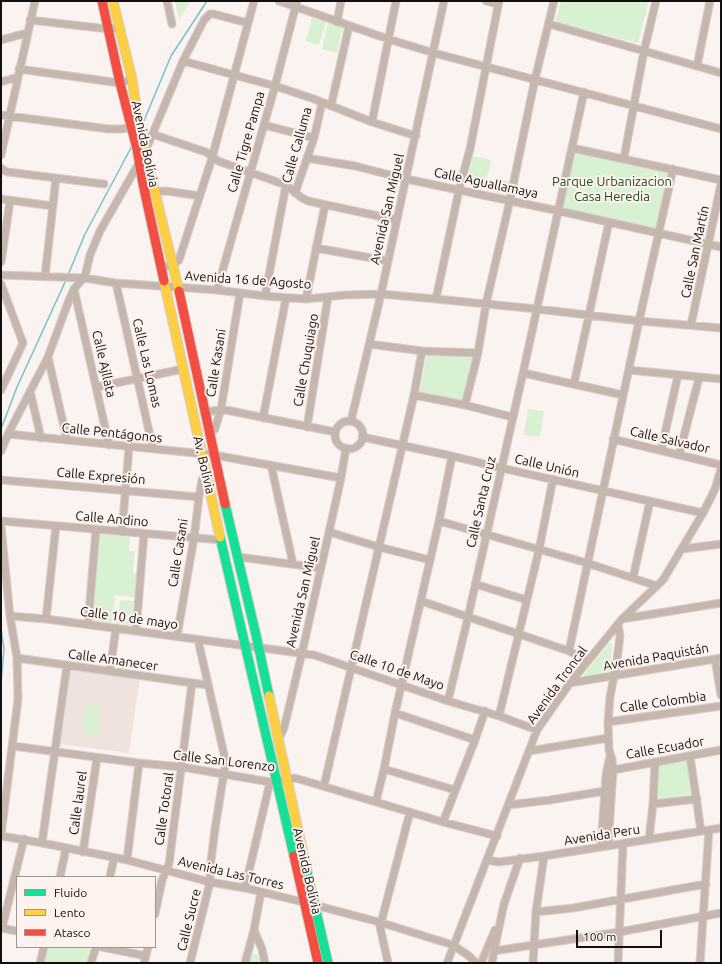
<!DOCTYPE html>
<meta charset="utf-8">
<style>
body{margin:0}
#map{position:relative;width:722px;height:964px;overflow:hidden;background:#faf3f0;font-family:Ubuntu,sans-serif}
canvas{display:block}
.frame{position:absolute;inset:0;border:2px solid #130f0e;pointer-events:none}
.legend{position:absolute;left:16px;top:876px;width:140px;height:72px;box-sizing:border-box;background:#fdf2ed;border:1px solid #9f9794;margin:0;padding:5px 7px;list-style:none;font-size:12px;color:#130f0e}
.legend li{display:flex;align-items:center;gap:8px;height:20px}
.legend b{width:20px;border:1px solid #9f9794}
.scale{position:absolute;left:576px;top:930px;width:86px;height:18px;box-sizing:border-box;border:2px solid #130f0e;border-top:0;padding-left:5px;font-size:12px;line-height:14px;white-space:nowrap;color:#130f0e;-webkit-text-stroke:3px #fdf2ed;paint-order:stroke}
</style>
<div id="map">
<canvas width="722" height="964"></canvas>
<div class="frame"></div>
<ul class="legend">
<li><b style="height:5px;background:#16e098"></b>Fluido</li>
<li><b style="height:5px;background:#ffcf43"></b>Lento</li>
<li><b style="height:5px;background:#f24e42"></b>Atasco</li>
</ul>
<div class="scale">100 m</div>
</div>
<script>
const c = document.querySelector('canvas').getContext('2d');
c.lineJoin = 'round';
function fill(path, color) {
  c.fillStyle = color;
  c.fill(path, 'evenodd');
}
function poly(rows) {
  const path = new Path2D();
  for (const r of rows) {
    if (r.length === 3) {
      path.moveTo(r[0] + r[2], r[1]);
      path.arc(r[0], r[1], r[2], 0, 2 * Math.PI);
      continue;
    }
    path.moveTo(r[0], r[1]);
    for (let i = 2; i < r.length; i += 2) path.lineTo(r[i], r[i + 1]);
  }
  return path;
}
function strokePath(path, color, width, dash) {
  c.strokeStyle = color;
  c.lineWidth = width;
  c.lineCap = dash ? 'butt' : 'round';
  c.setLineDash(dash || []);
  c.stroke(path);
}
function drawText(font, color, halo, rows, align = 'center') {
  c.font = font + ' Ubuntu,sans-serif';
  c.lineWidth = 4;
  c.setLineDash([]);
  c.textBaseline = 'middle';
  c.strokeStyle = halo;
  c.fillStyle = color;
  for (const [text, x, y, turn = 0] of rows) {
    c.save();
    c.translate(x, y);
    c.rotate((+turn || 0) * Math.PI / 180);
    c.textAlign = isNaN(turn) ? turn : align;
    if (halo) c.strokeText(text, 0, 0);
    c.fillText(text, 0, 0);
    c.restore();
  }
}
fill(poly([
 [70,668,140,678,129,753,59,744]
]), '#f0e3dd');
fill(poly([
 [175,1,191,1,179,19],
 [561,1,649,1,638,43,555,22],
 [312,18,326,21,319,45,306,41],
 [328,23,343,26,337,53,322,49],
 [574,151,670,171,658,229,562,209],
 [472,156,491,160,485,186,467,183],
 [498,179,512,182,509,195,495,192],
 [427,354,473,357,464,402,419,394],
 [528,409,544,411,540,437,524,435],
 [98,534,130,537,129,551,135,551,133,573,138,574,137,598,115,595,112,623,89,621],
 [120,600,135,601,132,625,117,624],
 [609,643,612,643,610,672,585,676,583,675],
 [86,705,101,707,97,735,82,733],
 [688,758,694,794,657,800,659,763],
 [48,947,80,947,90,949,87,963,44,963],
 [256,953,259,957,261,963,248,963,251,955]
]), '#d8f1d3');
strokePath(poly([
 [143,123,171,56,207,1],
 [68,275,85,234,132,146],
 [1,429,17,387,66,280],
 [1,628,4,649,1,683]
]), '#72c3c9', 1.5);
const street = poly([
 [167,1,172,24],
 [279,1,388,39,434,53,721,129],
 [486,1,498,4],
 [30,20,108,29,120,28],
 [337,22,341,1],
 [549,24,721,73],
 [1,40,27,33],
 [183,61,275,86,314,99,372,122,416,136],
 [697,66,710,1],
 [19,69,120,83,132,79],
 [1,82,18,77],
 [331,106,349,26],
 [1,115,109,129,121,129,136,127],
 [372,122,396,1],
 [264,125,314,138],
 [152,134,206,152,218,161,286,185,302,198,308,201,397,220],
 [572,148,721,180],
 [145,152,183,61,204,20,210,14,214,14,248,23],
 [1,155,35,1],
 [307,158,355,166,406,179,559,211,721,247],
 [624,158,644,51,656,1],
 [1,168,5,171,8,172,104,184],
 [151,192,166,191,200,196],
 [295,193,314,138,322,103],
 [1,199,53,206],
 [316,248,388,261],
 [1,262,10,201],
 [161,268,173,265,179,260,212,158,254,1],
 [1,275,84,278,116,283,217,290,265,296,306,299,345,295,381,294,436,299,537,309,639,321,721,328],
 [45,276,56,178],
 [116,283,153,449],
 [1,284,23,343,1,390],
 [74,289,109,445],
 [217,290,275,86,297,1],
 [265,296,286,185],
 [306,299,325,205],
 [436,299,459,190,470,149,499,1],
 [691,325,721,184],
 [369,344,422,351,478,353],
 [48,357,67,440],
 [629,370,721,379],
 [523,373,623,395],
 [574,384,609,222],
 [97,387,183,369],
 [30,391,41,438],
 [414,395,465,405,512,417],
 [465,405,478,353,486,304,510,200,535,79,554,1],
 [204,413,221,409,335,432],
 [263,418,286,298],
 [351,421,381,294,444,1],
 [349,435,14],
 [307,427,328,297],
 [8,434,214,455,341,478],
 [209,434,215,429,221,409,240,293],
 [362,437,452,456,501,468,703,513],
 [613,439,721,465],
 [1,451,8,434,48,357,69,300,74,289,85,276,90,255,100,231,140,161],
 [661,451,678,375],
 [679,455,699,378],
 [271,465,293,564],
 [1,480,199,497],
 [1,521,221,540],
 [439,521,587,563,657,586],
 [1,527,10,616,17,658,18,699,1,835],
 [122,532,129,447],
 [329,532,379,547,430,560],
 [682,549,721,544],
 [239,557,321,568],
 [633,578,650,501],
 [475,584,527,600],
 [421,601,569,651,588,661],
 [10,616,46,619,314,655,448,701,499,716,537,730],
 [46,619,56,526],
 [622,619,721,603],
 [88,624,96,530],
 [136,631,144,534],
 [177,636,194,538,199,497,202,480,206,474],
 [569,651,639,321,673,169],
 [17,658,207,685],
 [715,659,721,695],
 [110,671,116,628],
 [570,683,721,658],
 [448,701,468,617,523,373,584,92],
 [395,713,475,740],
 [499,716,539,550,553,479],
 [608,722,721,706],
 [278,740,284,728,302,653,341,478,346,448],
 [13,746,139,763,182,767,270,782,295,778,302,780,443,822,497,836],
 [529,751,608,738],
 [690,756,701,831],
 [384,769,455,790],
 [613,770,721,750],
 [324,786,414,395,422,351],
 [376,802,384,769,395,713,439,521,452,456],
 [653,804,697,799],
 [508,805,550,800,611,790],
 [443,822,475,740,485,711],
 [1,836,42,843,127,860,210,882,245,888,303,902,379,922,453,945,469,956,476,963],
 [649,839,653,804,655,762],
 [42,843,67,665],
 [608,846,613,770,612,759,609,750,608,722,610,697,617,660,620,636,618,624],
 [601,847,606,775,610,756],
 [83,852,97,758],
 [127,860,139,763],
 [487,860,499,862,544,856,721,828],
 [60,877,66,848],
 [110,877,114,858],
 [245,888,270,782],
 [536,912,573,908,706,884],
 [155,914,162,880,169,864,192,683],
 [379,922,388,963],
 [381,923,410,812],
 [1,928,17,931],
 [2,928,24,839],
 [254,930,262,949,265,963],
 [102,947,146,956],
 [494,951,504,904,520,858],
 [40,963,44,947],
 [91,963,96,947],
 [144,963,148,947],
 [190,963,210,882,210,869,215,829,225,766,224,754,198,640],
 [245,963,254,930,261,892],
 [447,963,537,730,570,683,622,619,663,580,703,513,715,489,721,469],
 [481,963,495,930],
 [492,963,494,951,619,932,721,913],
 [533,963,536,912,544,856],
 [618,963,623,844],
 [700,963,709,830]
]);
const fast = poly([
 [225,504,256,635,269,696],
 [220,537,294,856],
 [306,867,328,963]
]);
const slow = poly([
 [113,1,132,79,139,126,179,291],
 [164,281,220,537],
 [269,696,306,867]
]);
const jam = poly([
 [102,1,120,83,137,149,143,184,164,281],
 [179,291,225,504],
 [294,856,318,963]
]);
strokePath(street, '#d4cfcd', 9);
strokePath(fast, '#d4cfcd', 11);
strokePath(slow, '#d4cfcd', 11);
strokePath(jam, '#d4cfcd', 11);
strokePath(street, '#c7b6ae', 7);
strokePath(fast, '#16e098', 9);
strokePath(slow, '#ffcf43', 9);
strokePath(jam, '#f24e42', 9);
drawText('13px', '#130f0e', '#fdf2ed', [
 ["Calle Tigre Pampa",246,142,-74],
 ["Avenida Bolivia",145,144,78],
 ["Calle Calluma",297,145,-74],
 ["Calle Aguallamaya",486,183,12],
 ["Avenida San Miguel",387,209,-77],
 ["Calle San Martín",695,252,-78],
 ["Avenida 16 de Agosto",248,280,4],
 ["Calle Chuquiago",306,360,-80],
 ["Calle Las Lomas",147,363,77],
 ["Calle Kasani",216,363,-81],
 ["Calle Ajllata",104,364,77],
 ["Calle Pentágonos",112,433,6],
 ["Calle Salvador",670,440,13],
 ["Av. Bolivia",204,465,77],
 ["Calle Unión",547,466,13],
 ["Calle Expresión",101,476,5],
 ["Calle Santa Cruz",481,502,-77],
 ["Calle Andino",112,519,5],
 ["Calle Casani",178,553,-81],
 ["Avenida San Miguel",303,592,-77],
 ["Calle 10 de mayo",129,618,8],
 ["Avenida Paquistán",656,657,-10],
 ["Calle Amanecer",113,660,8],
 ["Calle 10 de Mayo",397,670,19],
 ["Avenida Troncal",557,685,-54],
 ["Calle Colombia",663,702,-8],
 ["Calle Ecuador",665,748,-10],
 ["Calle San Lorenzo",224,761,7],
 ["Calle laurel",78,803,-82],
 ["Calle Totoral",164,809,-82],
 ["Avenida Peru",602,835,-9],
 ["Avenida Bolivia",307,871,77],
 ["Avenida Las Torres",231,873,13],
 ["Calle Sucre",189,920,-76]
]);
drawText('13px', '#1b4e1d', '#fdf2ed', [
 ["Parque Urbanizacion",612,182],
 ["Casa Heredia",612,197]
]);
</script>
